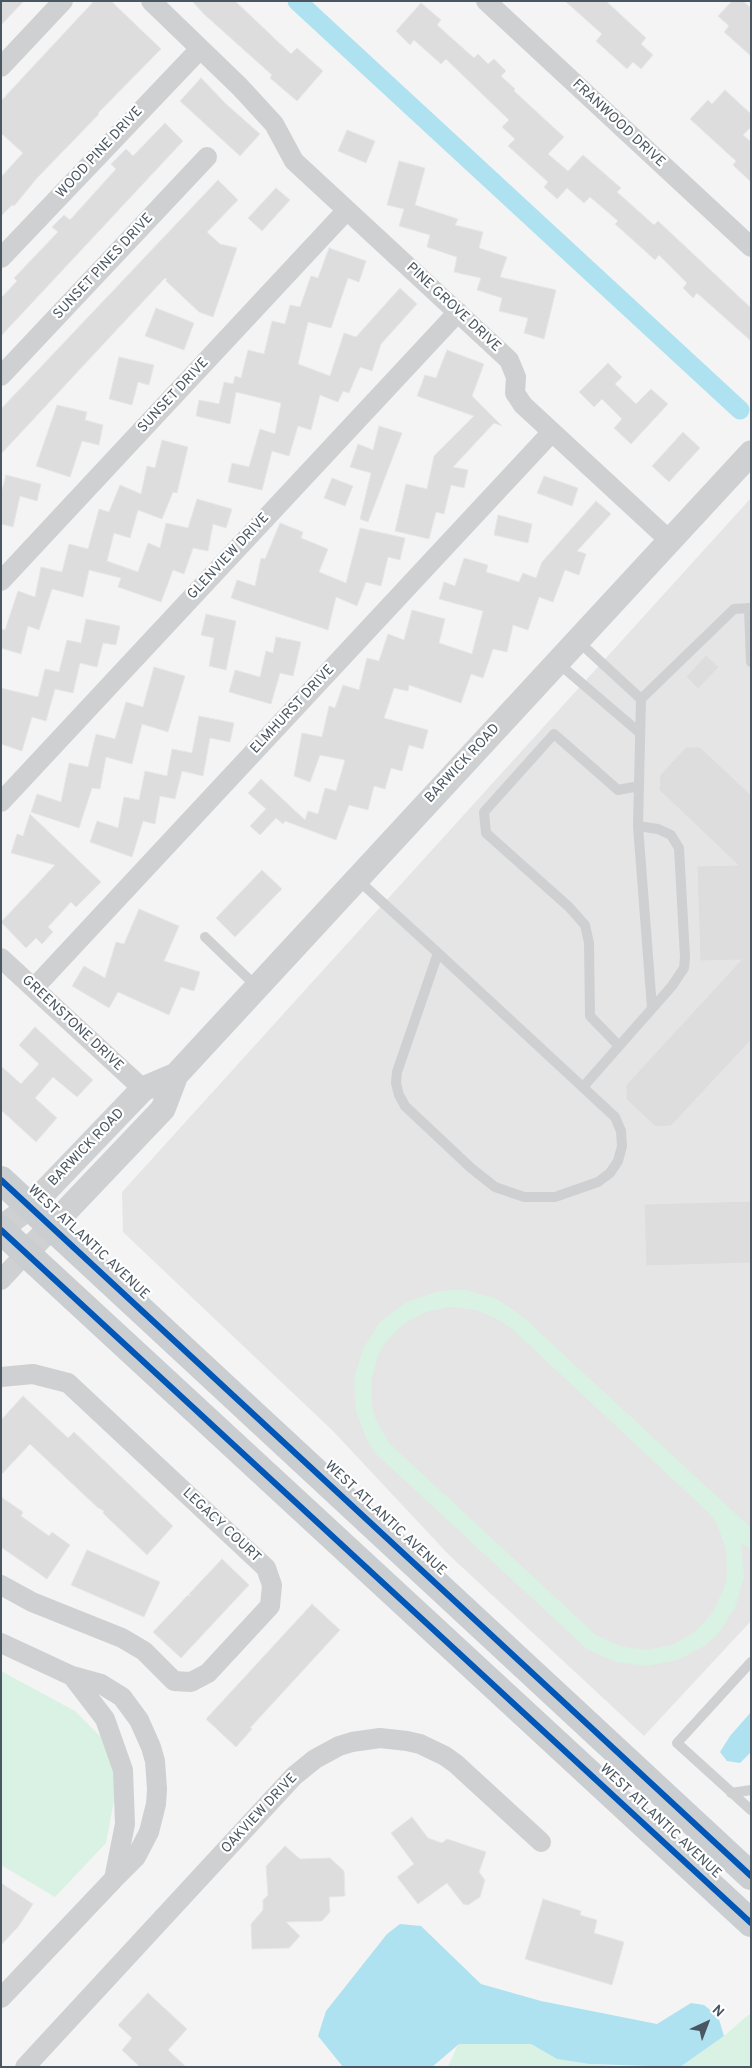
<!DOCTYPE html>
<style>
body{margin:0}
#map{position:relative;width:752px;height:2068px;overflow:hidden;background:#f4f4f4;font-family:Overpass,sans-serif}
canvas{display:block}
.frame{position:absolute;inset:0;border:2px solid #4a5661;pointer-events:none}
.north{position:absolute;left:682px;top:1998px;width:50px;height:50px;-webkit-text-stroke:4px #fff;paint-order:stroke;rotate:43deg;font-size:14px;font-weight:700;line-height:20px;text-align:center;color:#4a5661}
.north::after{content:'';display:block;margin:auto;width:18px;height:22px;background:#4a5661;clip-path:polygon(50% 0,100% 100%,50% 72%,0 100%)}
</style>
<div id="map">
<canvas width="752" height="2068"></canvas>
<div class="frame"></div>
<div class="north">N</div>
</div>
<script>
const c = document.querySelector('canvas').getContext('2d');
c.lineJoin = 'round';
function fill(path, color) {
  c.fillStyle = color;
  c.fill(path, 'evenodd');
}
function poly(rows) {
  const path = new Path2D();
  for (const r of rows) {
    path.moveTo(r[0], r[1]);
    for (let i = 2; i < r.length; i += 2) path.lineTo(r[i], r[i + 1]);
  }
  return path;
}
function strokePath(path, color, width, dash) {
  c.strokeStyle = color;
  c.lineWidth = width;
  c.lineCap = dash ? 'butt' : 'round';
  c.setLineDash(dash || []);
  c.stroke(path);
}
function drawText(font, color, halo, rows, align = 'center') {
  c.font = font + ' Overpass,sans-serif';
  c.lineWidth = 4.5;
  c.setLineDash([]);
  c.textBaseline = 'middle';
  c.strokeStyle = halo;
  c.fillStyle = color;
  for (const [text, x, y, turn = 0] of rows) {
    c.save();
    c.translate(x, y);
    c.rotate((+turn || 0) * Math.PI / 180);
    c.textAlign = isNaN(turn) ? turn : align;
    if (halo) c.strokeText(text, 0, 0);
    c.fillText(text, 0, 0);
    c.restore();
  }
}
fill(poly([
 [751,498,751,1621,644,1736,449,1555,333,1431,123,1232,122,1192]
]), '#e6e5e6');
fill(poly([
 [450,1290,466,1290,497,1299,523,1317,751,1528,751,1550,741,1542,744,1577,735,1608,718,1634,706,1645,678,1660,647,1666,616,1662,587,1649,376,1454,367,1440,356,1411,354,1379,363,1349,380,1322,405,1303,435,1292],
 [451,1307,477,1310,501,1321,512,1329,709,1513,717,1524,726,1549,727,1575,724,1588,713,1612,695,1632,672,1645,646,1650,620,1646,596,1635,389,1443,376,1420,372,1407,371,1381,378,1356,384,1344,402,1325,425,1312],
 [1,1671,75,1711,101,1737,118,1779,106,1843,55,1897,1,1865],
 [751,2014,751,2067,680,2067,724,2036,748,2015],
 [458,2044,531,2044,557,2059,589,2064,629,2067,448,2067]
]), '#d9f2e3');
fill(poly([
 [751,1712,751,1752,740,1763,727,1761,720,1752,730,1736],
 [400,1924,421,1926,481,1984,541,2001,657,2024,691,2003,704,2005,718,2016,724,2036,680,2067,589,2064,557,2059,531,2044,459,2044,432,2067,343,2067,318,2036,326,2011,387,1934]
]), '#aee2f0');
strokePath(poly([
 [297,1,740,410]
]), '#aee2f0', 19);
const building = poly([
 [1,1,24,1,1,25,1,1],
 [94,1,111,1,161,49,98,113,99,114,37,178,14,206,12,205,1,216,1,177,23,153,1,133,1,101,94,1],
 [192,1,235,1,291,54,297,48,323,71,297,101,270,78,272,75,205,15,192,1],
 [565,1,606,1,646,38,641,44,653,55,641,69,633,62,627,69,596,41,602,34,565,1],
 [732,1,743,1,751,8,751,56,724,32,729,26,718,16,732,1],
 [421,3,441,20,437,25,474,58,478,54,488,64,494,59,506,71,501,76,515,89,514,91,564,137,548,154,568,171,583,155,621,188,617,192,654,225,658,221,751,308,751,341,697,293,693,298,683,288,687,283,659,255,655,260,615,224,618,221,590,197,584,203,567,188,557,199,544,187,548,182,508,146,515,139,502,127,509,120,446,59,441,64,414,40,410,45,396,31,421,3],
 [201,78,226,104,260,134,240,156,180,101,201,78],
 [725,90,751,114,751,127,743,135,751,142,751,182,733,165,736,161,690,119,708,100,712,104,725,90],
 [165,123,183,141,1,336,1,298,17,281,14,278,58,232,52,227,64,215,70,220,116,169,111,164,126,149,133,156,165,123],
 [347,130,375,141,366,163,338,151,347,130],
 [399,161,425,168,415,205,458,219,455,225,483,232,479,248,507,257,500,277,556,290,544,339,524,333,528,318,499,311,502,298,477,290,481,278,454,272,457,257,427,247,430,235,399,226,404,209,387,205,399,161],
 [218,180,238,200,207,232,220,244,237,248,213,317,199,312,166,281,167,278,164,279,1,454,1,409,218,180],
 [276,188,290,200,262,231,248,218,276,188],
 [329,248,366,261,359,282,348,278,331,328,308,322,298,364,330,376,344,333,356,337,400,288,417,304,381,344,372,371,360,367,349,393,343,391,338,402,320,395,311,430,298,426,289,456,272,451,262,490,228,482,232,463,249,467,260,429,275,434,281,403,236,392,230,424,196,416,199,400,219,404,224,382,233,384,235,376,241,378,248,350,264,354,272,321,285,324,290,305,300,307,311,276,318,278,329,248],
 [156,308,194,323,184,350,145,336,156,308],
 [447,350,484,364,472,396,502,426,494,423,453,467,468,470,464,488,451,485,444,514,436,512,429,539,395,531,406,484,427,489,434,456,474,416,417,396,425,375,436,378,447,350],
 [119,357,154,365,149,385,138,382,132,405,109,399,119,357],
 [608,363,622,377,615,384,636,404,651,389,668,404,631,444,614,428,622,419,602,399,594,407,579,392,608,363],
 [57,405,87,412,85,420,103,425,99,445,82,441,70,477,36,466,57,405],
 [379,426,402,433,368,522,360,519,371,473,350,467,358,444,373,450,379,426],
 [683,432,700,448,669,482,652,466,683,432],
 [162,440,188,447,177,493,173,492,162,519,138,510,130,538,114,533,107,561,138,572,148,543,160,548,166,523,188,528,197,499,232,509,226,528,213,524,208,551,193,548,184,574,173,570,161,602,118,587,121,578,89,570,83,597,52,589,39,630,28,626,21,654,1,648,1,629,5,630,18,591,35,597,41,567,62,572,69,544,88,549,99,509,109,512,120,485,141,494,147,466,155,468,162,440],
 [6,475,41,484,37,501,20,496,13,527,1,524,1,493,6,475],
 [544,476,578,488,572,506,537,493,544,476],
 [332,478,353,486,345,506,324,498,332,478],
 [596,501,611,514,577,551,586,554,579,575,565,570,553,602,539,597,528,630,513,625,507,652,493,649,483,678,471,674,461,703,409,685,408,691,394,688,384,718,428,730,423,749,409,745,402,771,391,768,385,789,374,786,368,810,349,805,336,840,285,821,283,824,276,818,260,835,250,826,266,809,248,793,261,779,305,820,308,811,318,814,325,788,336,791,345,760,320,755,310,782,294,776,302,733,322,737,329,706,335,708,343,685,359,690,367,658,379,661,388,634,404,640,412,610,445,619,439,643,472,654,483,611,439,599,444,582,455,586,464,558,488,565,486,572,519,582,523,573,536,578,542,562,596,501],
 [498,515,532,524,528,543,494,535,498,515],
 [280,523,303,532,301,538,328,549,319,572,346,583,360,528,405,538,400,560,388,557,381,586,366,582,357,606,336,597,328,630,231,598,237,580,255,586,261,558,265,559,280,523],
 [206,614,236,621,226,670,209,666,214,638,201,635,206,614],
 [86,619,120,626,116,645,103,643,97,667,80,663,73,693,55,689,46,721,32,717,22,751,1,744,1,688,38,697,45,669,59,672,67,640,81,643,86,619],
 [276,637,301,642,293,676,280,673,271,704,229,692,235,670,260,677,266,651,273,653,276,637],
 [706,655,719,667,698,689,686,677,706,655],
 [154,667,185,676,168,732,142,724,132,764,106,757,100,789,92,788,79,828,31,812,37,794,61,802,69,763,88,767,96,734,115,739,126,702,143,707,154,667],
 [199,716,234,723,230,742,210,738,203,776,182,771,175,799,160,796,155,824,143,821,132,857,90,842,97,821,118,828,124,797,139,800,145,771,167,776,172,749,192,753,199,716],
 [686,747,700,747,751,795,751,1040,671,1126,656,1127,626,1099,626,1085,741,960,700,961,697,866,738,865,659,790,660,775,686,747],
 [30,814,101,882,76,907,71,902,48,927,53,932,42,944,36,938,26,948,1,922,55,865,11,853,17,834,23,836,30,814],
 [262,870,282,889,235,937,216,918,262,870],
 [139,909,179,926,164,961,200,972,194,991,181,987,169,1015,118,992,109,1008,72,986,84,966,105,978,116,942,124,944,139,909],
 [35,1027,93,1080,77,1097,53,1077,35,1098,57,1118,36,1142,1,1110,1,1066,21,1084,39,1064,19,1045,35,1027],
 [751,1201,751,1263,646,1266,644,1204,751,1201],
 [23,1396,68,1438,74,1432,173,1526,147,1555,108,1518,103,1513,104,1511,97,1507,30,1444,1,1475,1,1420,23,1396],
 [1,1497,23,1512,21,1516,49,1536,52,1532,70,1545,47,1579,1,1547,1,1497],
 [87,1550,160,1582,144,1617,71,1585,87,1550],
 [222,1559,249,1585,181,1658,153,1632,188,1595,191,1596,189,1594,222,1559],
 [312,1604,340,1630,250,1728,252,1729,236,1747,206,1719,312,1604],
 [412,1817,428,1838,442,1843,447,1839,486,1852,479,1872,485,1880,480,1897,468,1905,463,1904,447,1883,418,1904,397,1877,414,1864,391,1833,412,1817],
 [285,1846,300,1859,330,1858,344,1871,345,1896,329,1897,330,1912,322,1921,286,1922,300,1936,289,1948,252,1949,251,1924,263,1910,263,1900,268,1895,266,1866,285,1846],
 [1,1883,33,1904,18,1927,1,1945,1,1883],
 [543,1899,581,1911,580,1915,597,1920,594,1933,624,1942,612,1985,525,1959,543,1899],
 [148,1993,187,2029,168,2050,186,2067,140,2067,122,2050,132,2038,118,2025,148,1993]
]);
fill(building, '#ddddde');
strokePath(building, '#e5e6e7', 1);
strokePath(poly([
 [749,608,751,662],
 [577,640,641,699],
 [558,663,640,733],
 [357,879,438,953,615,1117,621,1131,622,1146,618,1161,610,1173,598,1182,555,1197,524,1197,495,1187,471,1168,405,1106,399,1095,396,1083,397,1072,438,953],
 [205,937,257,987],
 [652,1008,638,826,641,699,734,609,751,608],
 [619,1046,590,1016,589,943,585,925,569,907,486,833,484,812,554,734,618,790,639,786],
 [583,1087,672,986,684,968,685,957,679,848,671,835,658,829,638,826],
 [751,1662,677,1743,751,1810],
 [731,1793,751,1790]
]), '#ced0d2', 10);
strokePath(poly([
 [151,1,240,87,274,124,294,161,509,360,516,377,515,393,523,405,669,540],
 [486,1,751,247],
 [1,67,63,1],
 [1,258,200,49],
 [1,376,207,157],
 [1,581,347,210],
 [1,802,458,312],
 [1,958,143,1089],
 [34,988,552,432],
 [1,1280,26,1253],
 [1,1377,33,1374,68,1383,266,1568,272,1585,270,1606,208,1673,191,1682,174,1681,144,1651,122,1638,32,1602,1,1585],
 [1,1643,72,1676,101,1684,122,1697,139,1720,151,1747,155,1761,157,1789,156,1804,149,1832,136,1857,114,1879,1,1998],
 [72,1676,105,1719,123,1770,125,1824,114,1879],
 [25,2067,294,1776,315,1759,339,1746,352,1742,380,1738,407,1741,420,1744,445,1756,456,1764,541,1842]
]), '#ced0d2', 20);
strokePath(poly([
 [1,1228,30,1207,143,1089,176,1075],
 [26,1253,163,1109,176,1075,751,453]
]), '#ced0d2', 25);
strokePath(poly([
 [1,1180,751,1876],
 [1,1230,751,1923]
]), '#caced1', 28);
strokePath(poly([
 [1,1180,751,1876],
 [1,1230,751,1923]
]), '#0057b8', 6);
drawText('14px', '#4a5661', '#fff', [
 ["FRANWOOD DRIVE",618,124,43],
 ["WOOD PINE DRIVE",100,153,-47],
 ["SUNSET PINES DRIVE",104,267,-47],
 ["PINE GROVE DRIVE",453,308,43],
 ["SUNSET DRIVE",174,396,-47],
 ["GLENVIEW DRIVE",229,557,-47],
 ["ELMHURST DRIVE",293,710,-47],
 ["BARWICK ROAD",463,764,-47],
 ["GREENSTONE DRIVE",72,1024,43],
 ["BARWICK ROAD",87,1148,-46],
 ["WEST ATLANTIC AVENUE",88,1243,43],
 ["WEST ATLANTIC AVENUE",385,1519,43],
 ["LEGACY COURT",221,1526,43],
 ["OAKVIEW DRIVE",260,1814,-47],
 ["WEST ATLANTIC AVENUE",660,1822,43]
]);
</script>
